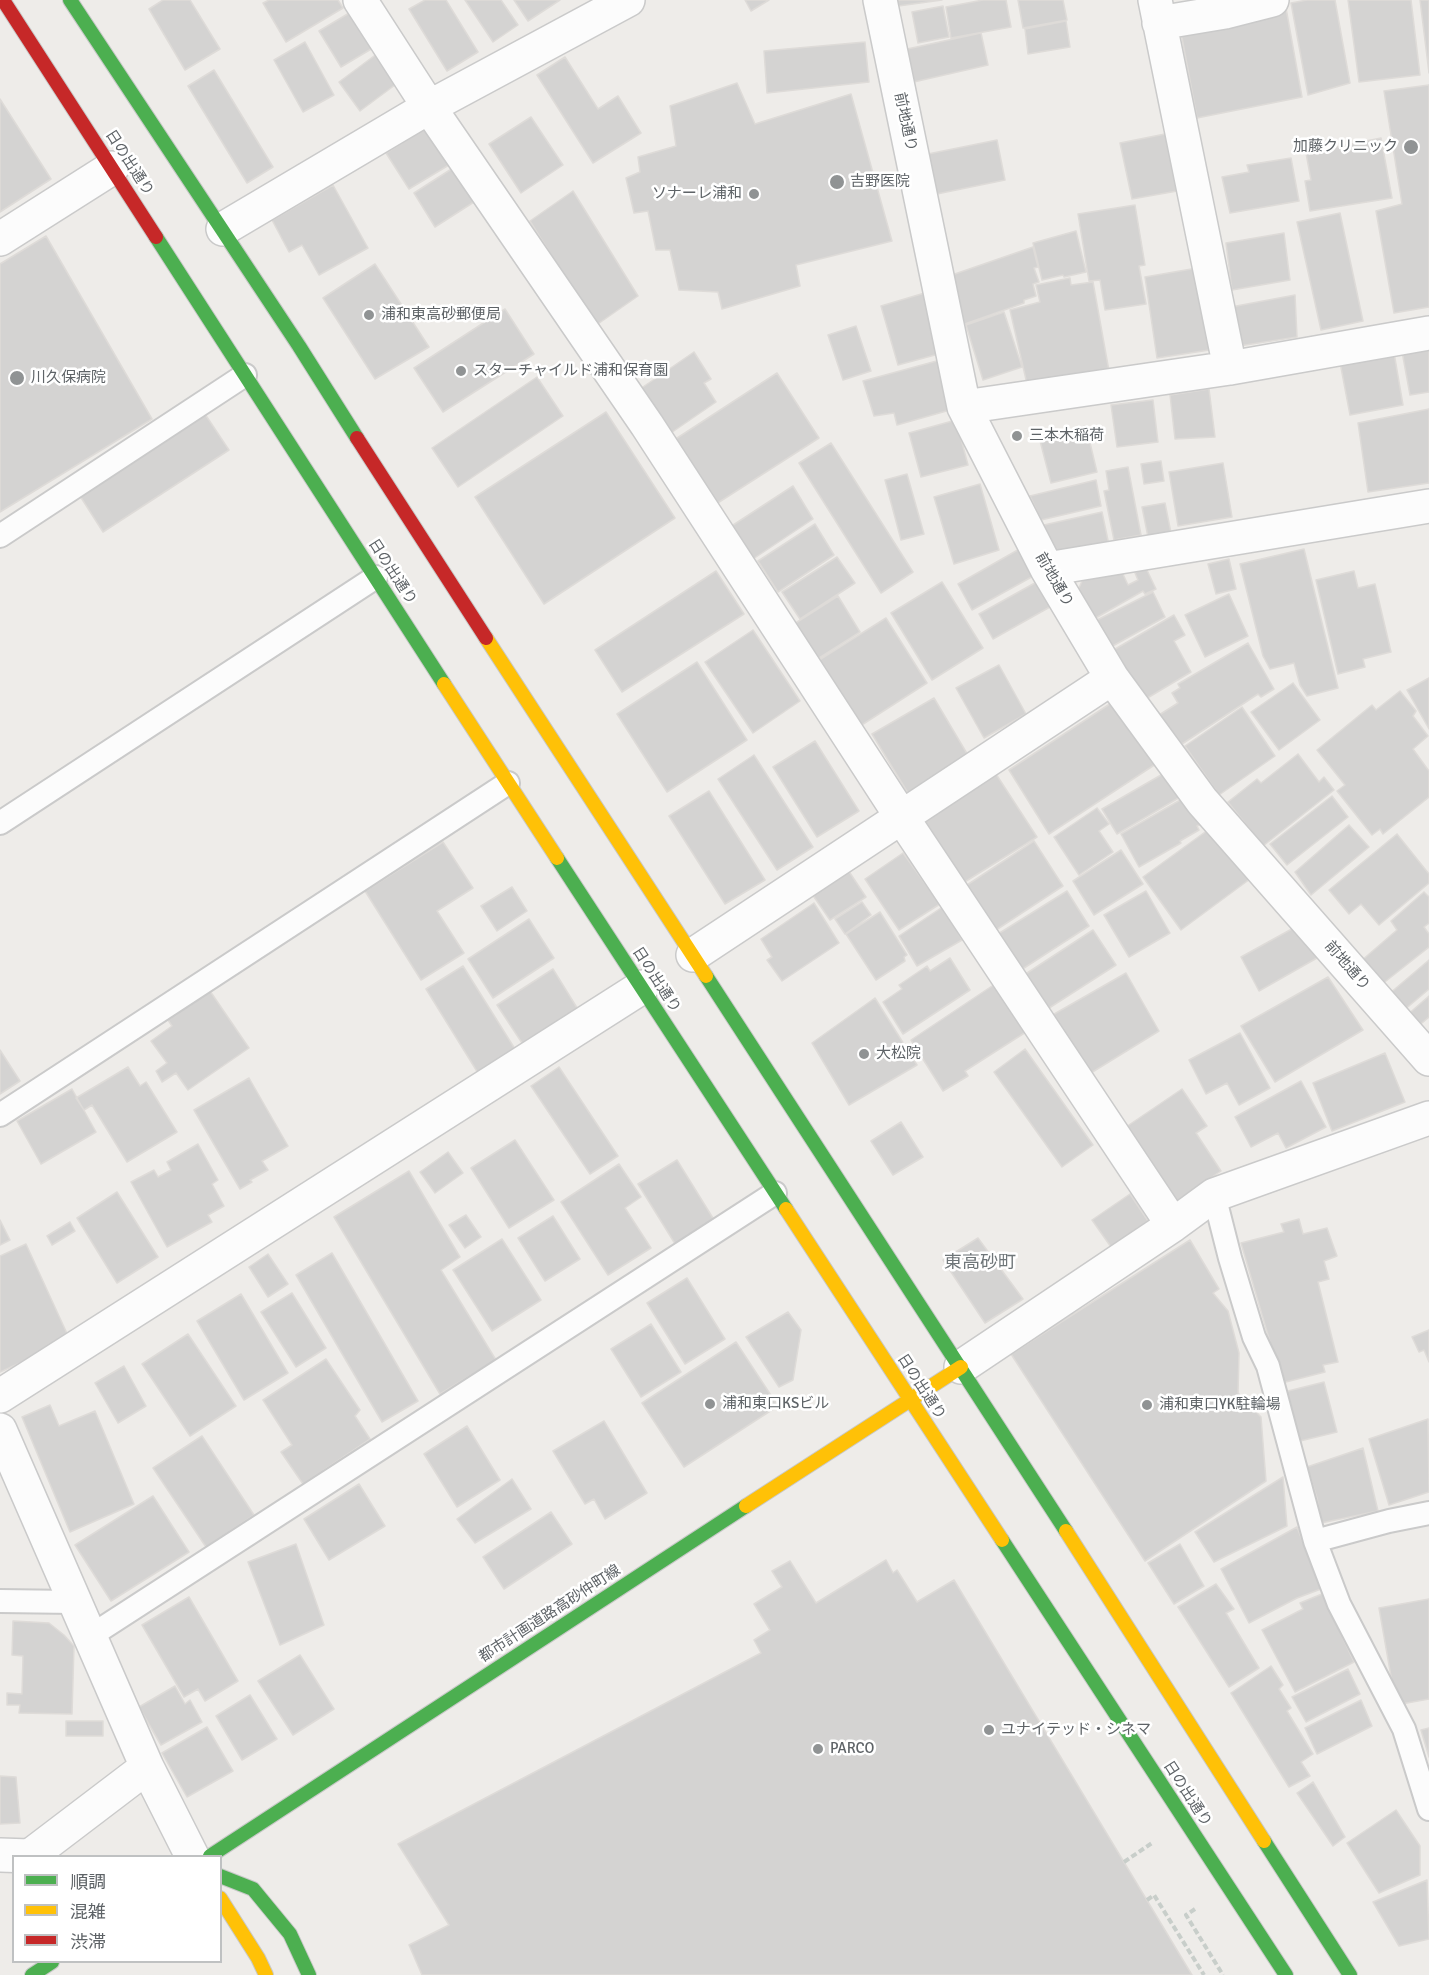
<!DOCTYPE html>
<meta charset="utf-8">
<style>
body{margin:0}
#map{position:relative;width:1429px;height:1975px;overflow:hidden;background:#eeece9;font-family:Signika,"Noto Sans JP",sans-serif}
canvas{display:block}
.legend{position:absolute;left:12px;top:1855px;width:210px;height:108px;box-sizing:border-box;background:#fff;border:2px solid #bfc1c2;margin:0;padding:8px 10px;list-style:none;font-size:18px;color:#5e6367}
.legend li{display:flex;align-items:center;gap:12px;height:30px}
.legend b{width:30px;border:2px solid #bfc1c2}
</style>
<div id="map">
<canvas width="1429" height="1975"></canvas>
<ul class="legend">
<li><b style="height:8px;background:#4caf50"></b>順調</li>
<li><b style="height:8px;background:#ffc107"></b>混雑</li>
<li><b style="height:8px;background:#c62828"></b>渋滞</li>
</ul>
</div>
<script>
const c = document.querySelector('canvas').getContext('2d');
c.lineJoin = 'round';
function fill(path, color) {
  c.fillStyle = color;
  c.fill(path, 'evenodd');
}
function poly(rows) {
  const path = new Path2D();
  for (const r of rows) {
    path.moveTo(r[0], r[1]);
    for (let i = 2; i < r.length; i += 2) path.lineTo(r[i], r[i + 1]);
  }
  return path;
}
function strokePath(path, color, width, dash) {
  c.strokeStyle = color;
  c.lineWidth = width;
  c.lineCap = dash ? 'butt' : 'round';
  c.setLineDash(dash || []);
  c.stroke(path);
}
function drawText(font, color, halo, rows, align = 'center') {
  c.font = font + ' Signika,"Noto Sans JP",sans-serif';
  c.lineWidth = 5;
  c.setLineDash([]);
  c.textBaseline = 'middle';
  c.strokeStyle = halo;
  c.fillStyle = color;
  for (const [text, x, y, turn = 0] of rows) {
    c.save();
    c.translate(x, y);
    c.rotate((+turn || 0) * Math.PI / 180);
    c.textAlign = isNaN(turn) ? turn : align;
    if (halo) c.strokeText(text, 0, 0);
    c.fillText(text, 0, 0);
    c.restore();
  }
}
const building = poly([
 [163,0,190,0,220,49,185,70,149,9,163,0],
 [269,0,338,0,343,8,286,42,263,3,269,0],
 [425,0,446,0,478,52,447,71,409,9,425,0],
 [465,0,501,0,518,25,493,42,465,0],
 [514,0,560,0,528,21,514,0],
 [745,0,769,0,751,11,745,0],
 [890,0,942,0,891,7,890,0],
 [983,0,1006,0,1011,27,951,38,946,7,983,0],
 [1018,0,1063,0,1067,20,1023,28,1018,0],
 [1307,0,1335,0,1350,83,1308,95,1291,3,1307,0],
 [1348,0,1411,0,1420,75,1359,82,1348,0],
 [1420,0,1429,0,1429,73,1420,0],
 [361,6,383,42,341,67,319,31,361,6],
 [943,6,949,37,918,43,912,12,943,6],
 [1286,8,1302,97,1197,118,1180,27,1286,8],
 [1066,21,1070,47,1028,54,1025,29,1066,21],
 [981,33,988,65,905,84,898,51,981,33],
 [305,42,334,95,303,112,274,60,305,42],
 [865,42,869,82,767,93,764,51,865,42],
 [378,53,399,82,360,111,339,82,378,53],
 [565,57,598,109,618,96,641,133,593,163,537,75,565,57],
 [214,70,273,167,247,183,188,86,214,70],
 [737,83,755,124,851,94,892,241,796,265,800,286,722,309,718,292,679,290,670,250,656,250,648,211,634,213,626,178,640,172,638,157,676,146,670,106,737,83],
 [1429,85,1429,307,1394,313,1376,211,1402,204,1384,91,1429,85],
 [0,99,51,179,0,212,0,99],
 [531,117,563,165,521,193,489,144,531,117],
 [430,125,454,162,409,189,386,153,430,125],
 [1170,133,1183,190,1132,199,1120,143,1170,133],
 [1381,138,1392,198,1310,211,1305,181,1311,180,1306,153,1381,138],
 [997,140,1005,180,932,195,923,155,997,140],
 [1291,158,1299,201,1230,213,1222,177,1249,172,1247,165,1291,158],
 [453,168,474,202,435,227,414,193,453,168],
 [333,185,368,248,319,275,302,245,289,252,272,220,333,185],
 [573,191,638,296,595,326,530,221,573,191],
 [1135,205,1145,265,1139,266,1146,304,1105,310,1100,280,1089,281,1078,214,1135,205],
 [1340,213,1363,321,1321,330,1297,222,1340,213],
 [1076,231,1086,272,1064,277,1063,275,1042,280,1033,243,1076,231],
 [1284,233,1290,280,1232,290,1226,243,1284,233],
 [46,236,152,419,0,512,0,264,46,236],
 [1033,247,1038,267,1034,268,1039,282,1033,284,1036,296,1024,300,1024,303,962,325,949,276,1033,247],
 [375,264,429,347,375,379,323,298,375,264],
 [1203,267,1216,349,1157,358,1145,277,1203,267],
 [1070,278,1071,285,1093,282,1109,371,1027,384,1010,310,1040,302,1036,285,1070,278],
 [928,292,946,352,898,365,881,306,928,292],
 [1295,295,1297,337,1239,346,1231,307,1295,295],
 [505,309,534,354,443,412,414,368,505,309],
 [1004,312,1022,367,983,380,966,325,1004,312],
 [856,326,871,371,843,380,828,335,856,326],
 [1429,341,1429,392,1410,395,1401,346,1429,341],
 [1393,347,1403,405,1350,415,1339,357,1393,347],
 [694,352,711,379,704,383,716,402,668,435,640,389,694,352],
 [944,359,957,408,897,425,894,413,874,416,863,381,944,359],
 [777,373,819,438,713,506,671,442,777,373],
 [537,377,563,416,458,487,432,448,537,377],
 [1209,389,1215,437,1175,439,1170,395,1209,389],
 [1153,400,1158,442,1117,447,1111,405,1153,400],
 [1429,409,1429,483,1368,492,1358,423,1429,409],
 [606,412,675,518,544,604,475,497,606,412],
 [205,414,229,450,103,532,80,496,205,414],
 [956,420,968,465,921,477,909,433,956,420],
 [1086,426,1097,472,1051,483,1039,437,1086,426],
 [831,443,913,572,881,593,799,463,831,443],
 [1161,461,1164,481,1144,484,1141,464,1161,461],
 [1223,463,1232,517,1178,526,1169,472,1223,463],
 [1128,467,1141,535,1114,540,1104,491,1109,490,1106,471,1128,467],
 [907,474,924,534,901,540,885,480,907,474],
 [1096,480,1101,506,1041,520,1030,496,1096,480],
 [980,484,999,550,954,564,934,497,980,484],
 [793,486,813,519,747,563,727,529,793,486],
 [1165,503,1171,533,1148,537,1142,507,1165,503],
 [1102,512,1109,545,1056,556,1044,525,1102,512],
 [815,524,834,555,778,592,758,561,815,524],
 [1023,547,1037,574,972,610,958,584,1023,547],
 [1304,549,1338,688,1307,696,1300,685,1294,663,1270,669,1263,656,1240,564,1304,549],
 [837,557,855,583,800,619,782,592,837,557],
 [1229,559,1236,589,1216,594,1208,564,1229,559],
 [1145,566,1156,589,1145,594,1143,591,1094,619,1078,590,1083,579,1122,572,1128,585,1138,580,1135,573,1145,566],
 [716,571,744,614,622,692,595,650,716,571],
 [1354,571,1358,588,1375,584,1391,652,1363,659,1365,667,1338,674,1316,580,1354,571],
 [1042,579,1057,603,993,639,979,614,1042,579],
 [942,582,983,648,932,680,891,613,942,582],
 [1153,592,1165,617,1109,648,1095,621,1153,592],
 [1229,594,1248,636,1205,657,1185,615,1229,594],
 [838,596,860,632,816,660,794,624,838,596],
 [1174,615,1185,635,1174,641,1191,672,1139,703,1110,652,1174,615],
 [886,618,927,683,857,728,816,662,886,618],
 [753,630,800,701,753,733,705,662,753,630],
 [1248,643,1274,689,1261,697,1258,694,1182,744,1159,715,1178,703,1172,693,1180,688,1178,684,1248,643],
 [697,662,747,740,667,792,617,714,697,662],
 [999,665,1026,714,984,738,956,688,999,665],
 [1429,678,1429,729,1407,690,1429,678],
 [1293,683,1320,720,1279,750,1251,712,1293,683],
 [1400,691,1416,711,1413,716,1428,736,1413,749,1429,771,1429,797,1383,834,1380,829,1372,835,1337,791,1345,785,1317,750,1372,705,1376,710,1400,691],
 [1122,696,1162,760,1049,834,1009,770,1122,696],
 [934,698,972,762,911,798,872,734,934,698],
 [1242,707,1275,756,1219,795,1185,746,1242,707],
 [815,741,859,811,817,837,773,767,815,741],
 [1298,754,1319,782,1324,777,1334,790,1263,846,1228,802,1257,779,1261,783,1298,754],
 [754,755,813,847,777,870,718,779,754,755],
 [1168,771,1182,796,1117,834,1102,809,1168,771],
 [996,774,1037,837,963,883,922,821,996,774],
 [709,791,765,880,725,904,669,816,709,791],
 [1189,795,1205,822,1197,826,1199,830,1180,841,1181,843,1139,867,1121,834,1189,795],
 [1332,796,1348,817,1287,865,1270,844,1332,796],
 [1097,808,1109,824,1099,831,1113,852,1079,875,1054,837,1097,808],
 [1349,825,1369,847,1311,895,1295,872,1349,825],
 [1212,827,1250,879,1181,930,1143,877,1212,827],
 [1397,834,1429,874,1429,883,1379,925,1361,904,1349,914,1329,890,1397,834],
 [1034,841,1063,886,993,932,964,887,1034,841],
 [443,842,473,888,437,911,464,953,421,980,365,891,443,842],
 [1121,850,1143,884,1094,915,1073,881,1121,850],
 [903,853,940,904,899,930,865,879,903,853],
 [848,870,866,897,830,920,812,894,848,870],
 [512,887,527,911,497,931,481,906,512,887],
 [1067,891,1089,926,1021,970,998,934,1067,891],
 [1146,891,1170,933,1129,957,1104,915,1146,891],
 [1424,892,1429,897,1429,923,1424,927,1429,934,1429,947,1381,985,1361,961,1397,930,1391,921,1424,892],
 [862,902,871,915,845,934,835,919,862,902],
 [814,903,839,943,782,981,767,960,772,957,761,939,814,903],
 [944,906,962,940,917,966,899,936,944,906],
 [880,912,907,955,904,957,905,961,876,980,846,934,880,912],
 [529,919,554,958,493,998,468,959,529,919],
 [1299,925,1317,958,1259,991,1241,957,1299,925],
 [1093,930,1116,965,1046,1010,1024,975,1093,930],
 [950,958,970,990,903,1034,883,1002,902,989,899,985,927,966,930,971,950,958],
 [1429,960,1429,989,1403,1011,1389,994,1429,960],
 [463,966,515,1049,478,1073,426,989,463,966],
 [553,969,579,1011,524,1046,497,1005,553,969],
 [1126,973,1159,1031,1086,1076,1049,1017,1126,973],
 [1328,977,1363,1030,1275,1082,1241,1026,1328,977],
 [995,984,1026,1032,965,1071,968,1076,943,1091,911,1040,995,984],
 [210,991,249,1048,188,1090,176,1073,162,1082,156,1071,167,1063,151,1041,172,1026,168,1020,210,991],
 [1429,996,1429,1017,1416,1028,1406,1016,1429,996],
 [875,998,917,1065,849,1105,812,1043,875,998],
 [1240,1033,1270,1088,1239,1105,1227,1083,1206,1094,1189,1060,1240,1033],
 [1025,1049,1093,1145,1062,1167,994,1072,1025,1049],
 [0,1050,20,1081,0,1094,0,1050],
 [1385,1053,1405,1102,1332,1131,1313,1083,1385,1053],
 [128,1067,140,1086,146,1082,177,1132,127,1162,92,1105,84,1110,76,1098,128,1067],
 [559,1067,618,1156,590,1174,531,1086,559,1067],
 [249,1078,288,1146,262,1161,268,1170,250,1180,252,1182,240,1189,194,1110,249,1078],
 [1301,1081,1326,1127,1286,1148,1278,1133,1251,1147,1235,1117,1301,1081],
 [72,1089,96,1132,41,1164,17,1121,72,1089],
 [1182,1089,1207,1126,1196,1133,1221,1171,1172,1204,1123,1129,1182,1089],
 [901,1122,923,1157,893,1175,871,1141,901,1122],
 [515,1140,554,1200,509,1228,471,1168,515,1140],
 [198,1144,218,1180,212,1184,224,1206,208,1215,212,1222,167,1247,131,1182,154,1170,158,1177,171,1170,167,1162,198,1144],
 [448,1152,463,1173,435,1193,420,1172,448,1152],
 [677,1160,716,1223,677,1247,638,1184,677,1160],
 [619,1164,641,1197,625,1208,651,1248,608,1275,561,1202,619,1164],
 [409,1171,460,1257,441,1270,496,1360,440,1394,334,1217,409,1171],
 [117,1192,158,1257,117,1283,77,1218,117,1192],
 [1130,1194,1148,1221,1111,1247,1092,1220,1130,1194],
 [466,1215,481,1237,465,1248,449,1225,466,1215],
 [553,1216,580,1259,545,1281,518,1238,553,1216],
 [1299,1219,1303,1234,1327,1228,1337,1256,1324,1261,1329,1279,1318,1282,1338,1362,1323,1365,1325,1372,1282,1383,1241,1243,1284,1232,1281,1224,1299,1219],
 [0,1220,10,1240,0,1245,0,1220],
 [70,1222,75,1231,52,1245,47,1236,70,1222],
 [978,1238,1023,1299,985,1323,943,1260,978,1238],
 [502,1239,541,1300,492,1331,453,1270,502,1239],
 [1190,1240,1219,1289,1213,1293,1228,1311,1239,1353,1238,1393,1261,1417,1266,1481,1145,1561,1011,1354,1190,1240],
 [26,1244,70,1340,0,1372,0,1256,26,1244],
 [332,1253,418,1401,382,1422,296,1275,332,1253],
 [268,1254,288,1284,268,1297,249,1267,268,1254],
 [687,1278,725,1339,685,1364,647,1303,687,1278],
 [292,1293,326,1348,296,1367,261,1312,292,1293],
 [241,1294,288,1373,244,1400,197,1321,241,1294],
 [788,1312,801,1330,793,1380,779,1387,746,1337,788,1312],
 [651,1324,681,1372,641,1397,611,1349,651,1324],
 [1429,1330,1429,1362,1424,1350,1419,1352,1412,1337,1429,1330],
 [188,1334,236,1406,190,1436,142,1364,188,1334],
 [736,1342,778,1406,684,1467,642,1403,736,1342],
 [326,1359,360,1410,355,1416,370,1439,303,1484,281,1452,292,1445,263,1400,326,1359],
 [124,1366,146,1406,118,1423,95,1383,124,1366],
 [1324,1382,1337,1432,1296,1442,1284,1392,1324,1382],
 [50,1405,59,1426,95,1411,134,1504,70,1532,22,1417,50,1405],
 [1428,1419,1429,1492,1389,1505,1369,1439,1428,1419],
 [604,1421,647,1493,605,1519,594,1499,585,1504,553,1451,604,1421],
 [467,1426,500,1480,457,1507,424,1454,467,1426],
 [202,1436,254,1515,206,1547,153,1468,202,1436],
 [1363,1448,1378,1511,1321,1523,1317,1498,1307,1467,1363,1448],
 [1283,1477,1287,1526,1214,1562,1195,1532,1283,1477],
 [512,1479,531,1509,475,1543,457,1519,512,1479],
 [359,1484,385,1526,329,1560,304,1519,359,1484],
 [153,1496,189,1552,111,1601,75,1545,153,1496],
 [551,1512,572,1544,504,1589,483,1557,551,1512],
 [1297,1527,1321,1589,1297,1598,1249,1623,1221,1569,1297,1527],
 [296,1544,324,1625,280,1645,248,1562,296,1544],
 [1180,1544,1204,1586,1174,1604,1148,1563,1180,1544],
 [886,1560,893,1573,897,1570,917,1602,954,1580,1192,1975,422,1975,409,1945,449,1925,398,1844,761,1653,754,1640,770,1630,754,1604,782,1587,772,1571,790,1561,816,1603,886,1560],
 [1216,1584,1234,1609,1226,1613,1259,1668,1229,1687,1178,1607,1216,1584],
 [1322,1594,1354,1662,1295,1692,1262,1630,1303,1609,1300,1603,1322,1594],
 [189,1597,238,1681,205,1701,198,1689,184,1697,142,1625,189,1597],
 [1429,1599,1429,1699,1396,1705,1379,1608,1429,1599],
 [13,1621,49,1623,64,1635,74,1646,72,1714,19,1713,20,1705,7,1705,7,1693,22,1694,23,1656,12,1655,13,1621],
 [300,1655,334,1709,293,1735,258,1681,300,1655],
 [1271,1666,1283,1685,1279,1689,1291,1708,1287,1711,1313,1754,1301,1762,1310,1776,1289,1787,1231,1693,1271,1666],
 [1348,1669,1360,1694,1306,1722,1292,1697,1348,1669],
 [175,1686,185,1704,190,1700,202,1722,161,1745,139,1707,175,1686],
 [250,1695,277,1739,242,1760,216,1716,250,1695],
 [1361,1700,1372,1726,1317,1754,1305,1728,1361,1700],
 [66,1721,103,1721,103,1736,66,1736,66,1721],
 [207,1727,233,1771,187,1797,162,1753,207,1727],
 [1429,1728,1429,1757,1421,1730,1429,1728],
 [0,1776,16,1777,20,1823,0,1824,0,1776],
 [1313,1782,1345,1837,1333,1846,1297,1793,1313,1782],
 [1396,1810,1420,1846,1420,1875,1379,1893,1347,1843,1396,1810],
 [1427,1880,1429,1939,1399,1946,1373,1902,1427,1880]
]);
fill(building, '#d4d3d2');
strokePath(building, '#dedbd8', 1.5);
const lane = poly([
 [0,536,245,375],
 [0,823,376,577],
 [0,1115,508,783],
 [1214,1195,1230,1258,1254,1337,1268,1366,1315,1541,1339,1604,1404,1729,1429,1809],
 [1315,1541,1389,1521,1429,1513],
 [0,1601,74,1602],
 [89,1637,775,1193]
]);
const street = poly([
 [360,0,429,107,647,425,901,816,1173,1225],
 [880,0,964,407,1047,569,1112,678,1202,801,1429,1059],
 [1155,0,1230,368],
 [1159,23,1225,12,1272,0],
 [223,229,429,107,628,0],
 [0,239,112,168],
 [964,407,1230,368,1429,333],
 [1047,569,1429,506],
 [693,955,1112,678],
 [961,1367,1173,1225,1214,1195,1429,1118],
 [0,1396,642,987],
 [0,1430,147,1767,192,1856],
 [0,1855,30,1856,147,1767]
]);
const fast = poly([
 [70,0,299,346,357,438],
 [156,237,444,684],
 [557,858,786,1209],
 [706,976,1066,1531],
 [1002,1540,1286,1975],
 [1264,1841,1350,1975],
 [210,1856,746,1506],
 [220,1876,253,1889,290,1934,309,1975],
 [32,1975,52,1962]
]);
const slow = poly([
 [486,638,706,976],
 [444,684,557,858],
 [786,1209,1002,1540],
 [746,1506,961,1367],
 [1066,1531,1264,1841],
 [220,1898,258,1958,266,1975]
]);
const jam = poly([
 [3,0,156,237],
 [357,438,486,638]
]);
strokePath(lane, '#cacaca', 26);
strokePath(street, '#cacaca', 36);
strokePath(fast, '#c8c9c8', 16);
strokePath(slow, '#c8c9c8', 16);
strokePath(jam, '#c8c9c8', 16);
strokePath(poly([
 [1124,1862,1152,1843],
 [1147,1900,1154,1895,1204,1975],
 [1195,1909,1186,1915,1223,1975]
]), '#c8ceca', 4, [6, 3]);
strokePath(lane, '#fcfcfc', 22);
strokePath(street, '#fcfcfc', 33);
strokePath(fast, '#4caf50', 14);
strokePath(slow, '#ffc107', 14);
strokePath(jam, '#c62828', 14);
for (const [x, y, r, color] of [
 [1411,147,8,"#909394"],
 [837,182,8,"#909394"],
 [754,194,6,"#909394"],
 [369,315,6,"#909394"],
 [461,371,6,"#909394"],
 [17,378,8,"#909394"],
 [1017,436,6,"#909394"],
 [864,1054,6,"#909394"],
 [710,1404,6,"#909394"],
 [1147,1405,6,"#909394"],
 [989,1730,6,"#909394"],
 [818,1749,6,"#909394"]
]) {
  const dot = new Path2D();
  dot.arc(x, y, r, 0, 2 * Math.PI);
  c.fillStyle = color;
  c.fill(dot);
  strokePath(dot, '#fff', 2);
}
drawText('15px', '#5e6367', '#fff', [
 ["前地通り",905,122,78],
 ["日の出通り",129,163,57],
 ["日の出通り",392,572,57],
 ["前地通り",1054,580,60],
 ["前地通り",1347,966,49],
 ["日の出通り",656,980,57],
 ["日の出通り",921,1387,57],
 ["都市計画道路高砂仲町線",550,1614,-33],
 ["日の出通り",1187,1794,57]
]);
drawText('15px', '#5e6367', '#fff', [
 ["加藤クリニック",1398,147,"right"],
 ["吉野医院",850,182],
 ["ソナーレ浦和",742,194,"right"],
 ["浦和東高砂郵便局",381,315],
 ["スターチャイルド浦和保育園",473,371],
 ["川久保病院",31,378],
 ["三本木稲荷",1029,436],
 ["大松院",876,1054],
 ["浦和東口KSビル",722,1404],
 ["浦和東口YK駐輪場",1159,1405],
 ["ユナイテッド・シネマ",1001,1730],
 ["PARCO",830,1749]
], 'left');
drawText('18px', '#6f7679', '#fff', [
 ["東高砂町",980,1263]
]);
</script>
